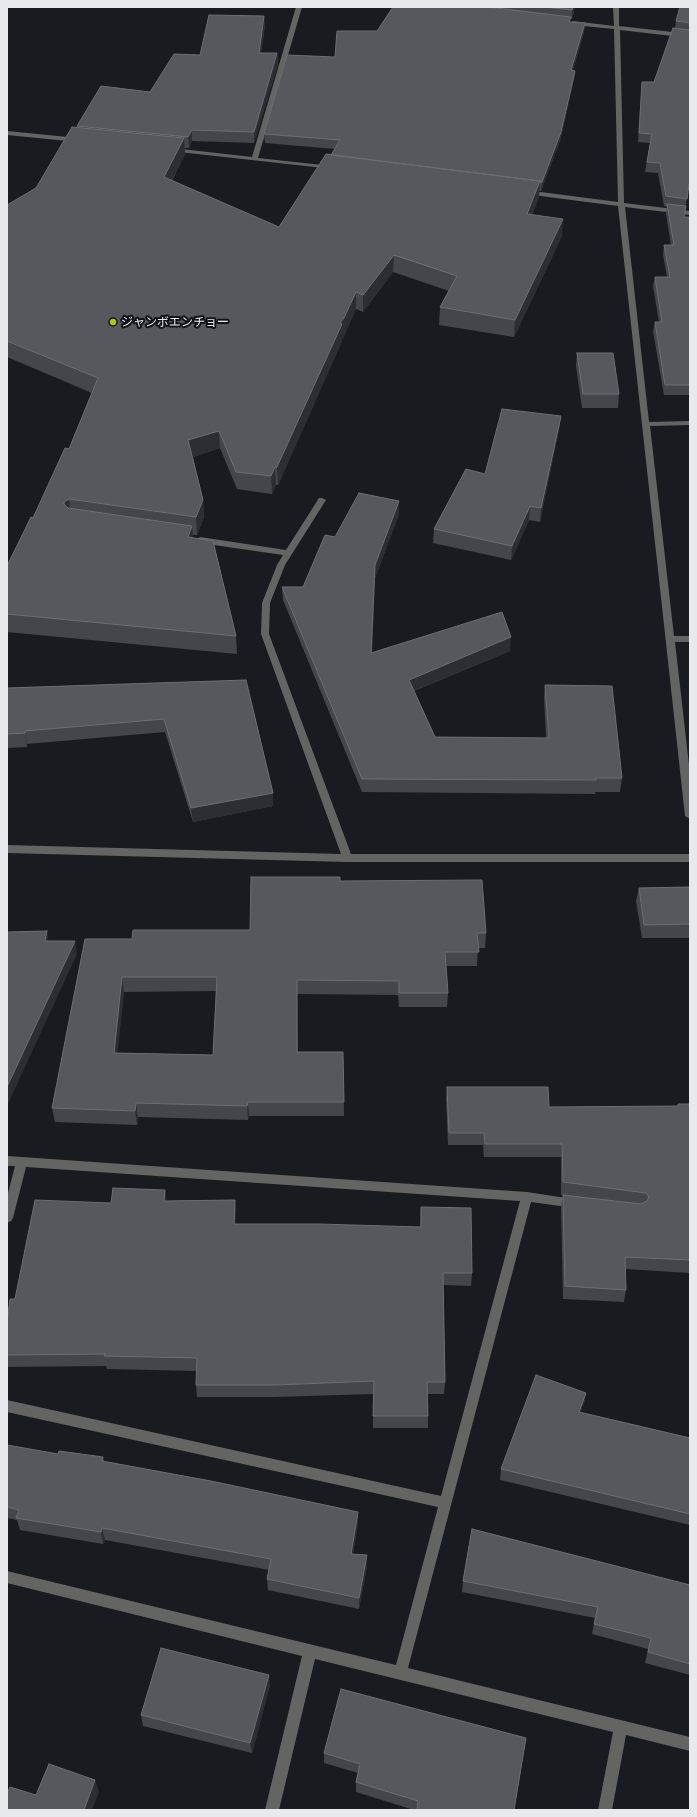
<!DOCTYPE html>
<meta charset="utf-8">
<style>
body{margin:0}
#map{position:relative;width:697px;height:1817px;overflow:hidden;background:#191b20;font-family:Inter,sans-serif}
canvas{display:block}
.frame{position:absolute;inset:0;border:8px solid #e8e9ed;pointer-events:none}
</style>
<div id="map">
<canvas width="697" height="1817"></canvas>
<div class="frame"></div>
</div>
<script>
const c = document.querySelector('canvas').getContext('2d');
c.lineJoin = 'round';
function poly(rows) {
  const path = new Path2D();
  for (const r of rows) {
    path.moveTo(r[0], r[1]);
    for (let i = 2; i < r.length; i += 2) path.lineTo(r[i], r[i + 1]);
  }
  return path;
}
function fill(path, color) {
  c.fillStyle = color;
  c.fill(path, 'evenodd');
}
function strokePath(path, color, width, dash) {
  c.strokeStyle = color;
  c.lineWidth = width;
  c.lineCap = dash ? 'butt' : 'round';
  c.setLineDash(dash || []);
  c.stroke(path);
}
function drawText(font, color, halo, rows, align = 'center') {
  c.font = font + ' Inter,"Noto Sans JP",sans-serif';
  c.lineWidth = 4;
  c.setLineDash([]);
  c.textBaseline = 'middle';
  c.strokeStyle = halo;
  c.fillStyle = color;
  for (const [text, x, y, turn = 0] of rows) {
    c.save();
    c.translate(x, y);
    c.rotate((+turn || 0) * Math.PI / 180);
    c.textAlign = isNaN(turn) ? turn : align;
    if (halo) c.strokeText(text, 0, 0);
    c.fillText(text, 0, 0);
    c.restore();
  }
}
fill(poly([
 [296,7,302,7,258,158,331,166,334,168,333,169,170,151,170,149,172,148,252,157,296,7],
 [613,7,619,7,619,26,690,34,690,38,620,30,624,203,690,211,690,215,625,207,649,422,690,421,690,425,650,426,674,636,690,636,690,642,675,642,690,774,690,819,685,816,618,206,525,194,522,192,525,190,618,202,614,29,573,25,570,23,573,21,614,26,613,7],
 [7,131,78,138,81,140,78,142,7,135,7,131],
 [319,498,322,498,326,500,285,565,270,603,269,634,351,854,690,854,690,862,347,862,7,853,7,845,341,854,261,634,262,603,277,565,283,555,200,543,196,540,200,537,286,550,319,498],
 [7,1156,527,1192,579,1200,581,1203,579,1206,575,1208,531,1202,408,1668,690,1737,690,1751,626,1735,612,1810,598,1810,613,1732,315,1659,279,1810,265,1810,302,1656,7,1583,7,1571,396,1665,438,1507,7,1412,7,1400,441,1496,520,1201,26,1167,13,1218,11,1221,7,1223,7,1197,15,1166,7,1166,7,1156]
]), '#646562');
fill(poly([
 [393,7,575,7,572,19,570,18,570,22,585,23,584,32,573,70,575,71,574,79,560,141,541,191,539,191,539,197,532,215,562,236,514,337,439,325,440,307,449,291,393,272,363,312,356,309,344,336,342,339,342,341,278,485,276,485,272,494,237,489,220,448,193,457,203,500,204,517,197,535,193,535,193,538,236,636,237,654,7,632,7,566,69,449,92,393,7,357,7,205,36,188,77,127,77,126,150,92,200,55,264,16,265,26,261,53,277,53,278,64,254,143,192,141,189,148,185,148,185,154,172,181,279,227,335,149,265,143,264,134,335,57,377,31],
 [690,7,690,178,684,217,690,217,690,406,689,395,664,395,653,331,655,322,659,322,653,286,655,277,667,277,663,255,664,245,671,245,666,214,667,207,664,206,658,173,645,172,650,143,638,142,642,82,654,82,675,28,676,21],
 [577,353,619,394,618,408,582,408,576,366],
 [561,416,559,429,540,522,529,520,511,560,433,543,434,529,485,474],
 [399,501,399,514,375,578,372,653,510,651,414,691,435,737,546,738,544,698,545,685,622,778,620,792,595,792,595,794,362,792,283,600,282,587,303,587,335,537],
 [246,680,273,793,273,806,193,822,165,732,27,744,27,747,7,748,7,688],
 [340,881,486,933,485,948,478,948,477,966,446,966,448,993,447,1007,399,1007,398,995,297,994,298,1052,343,1052,344,1116,249,1116,248,1120,138,1117,137,1125,55,1122,52,1108,132,939,250,930],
 [216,991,213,1055,117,1053,124,992],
 [690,887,690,938,642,938,636,901,639,888],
 [447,1087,549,1107,678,1106,678,1104,690,1104,690,1273,625,1269,626,1290,624,1302,563,1299,561,1207,563,1195,561,1195,561,1157,484,1157,483,1145,448,1145,446,1099],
 [235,1200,236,1213,235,1224,420,1227,421,1207,472,1273,471,1286,443,1285,445,1382,444,1394,428,1394,428,1428,373,1428,373,1394,275,1397,197,1397,196,1385,197,1371,107,1369,106,1366,7,1367,7,1322,15,1299,167,1201],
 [586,1393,584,1403,580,1413,690,1438,690,1525,500,1480,501,1469],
 [7,1445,58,1454,103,1457,104,1462,358,1512,358,1523,353,1554,367,1555,367,1566,359,1609,268,1590,267,1579,269,1570,105,1540,103,1544,20,1530,17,1520,7,1518],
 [463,1581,690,1585,690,1675,645,1663,648,1649,592,1634,595,1618,462,1592],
 [270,1685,252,1753,143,1726,141,1715],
 [324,1753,514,1810,414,1810,356,1792,356,1782,358,1773,324,1763]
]), '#44464c');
fill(poly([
 [573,7,575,7,572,19,572,10],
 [264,16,265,26,259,63,259,53],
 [585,23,584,32,570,79,571,70],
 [277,53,278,64,254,143,254,132],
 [575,71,574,79,560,141,541,191,542,182],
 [192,130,192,141,189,148,188,137],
 [184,138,185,154,165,194,164,177],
 [540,181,539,197,526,231,527,214],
 [563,219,562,236,514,337,515,320],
 [394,255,393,272,363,312,363,295],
 [356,292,356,309,344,336,342,339,342,341,278,485,277,467,340,323],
 [561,416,559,429,540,522,541,508],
 [219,431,220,448,190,458,188,440],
 [275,467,276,485,272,494,271,476],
 [69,499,71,517,66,522,64,502],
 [203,500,204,517,197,535,196,517],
 [399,501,399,514,375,578,371,666,375,565],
 [530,506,529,520,511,560,512,546],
 [192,526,194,543,188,537],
 [511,637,510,651,408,693,409,680],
 [25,731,27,744,27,747,25,733],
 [273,793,273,806,193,822,191,808],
 [47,931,49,944,45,941],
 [75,941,77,954,7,1106,7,1087],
 [122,977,124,992,116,1067,114,1053],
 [248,1102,249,1116,248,1120,247,1106],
 [136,1103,138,1117,137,1125,135,1111],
 [165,1190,167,1203,164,1201],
 [235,1200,236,1213,235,1237,234,1224],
 [586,1393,584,1403,577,1423,579,1412],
 [358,1512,358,1523,351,1565,351,1554],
 [102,1528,105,1540,103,1544,101,1532],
 [367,1555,367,1566,359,1609,359,1598],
 [269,1675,270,1685,252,1753,250,1743],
 [95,1780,99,1792,92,1810,84,1810]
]), '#2c2e33');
const building = poly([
 [393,7,488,7,571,17,569,22,585,23,571,70,575,71,561,132,542,182,539,182,540,181,331,155,340,140,264,134,287,55,335,57,337,31,377,31,393,7],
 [545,7,573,7,572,10,545,7],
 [680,7,690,7,690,23,676,21,680,7],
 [209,15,264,16,259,53,277,53,254,132,192,130,188,137,77,126,101,86,150,92,174,54,200,55,209,15],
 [673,28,690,30,690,178,687,199,666,196,660,163,647,162,652,134,639,133,642,82,654,82,673,28],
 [72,127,184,138,164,177,279,227,326,154,540,181,527,214,563,219,515,320,440,307,457,276,394,255,363,295,356,292,344,318,340,323,342,324,277,467,275,467,271,476,236,472,219,431,188,440,203,500,196,517,69,499,64,502,64,504,68,508,192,526,188,537,213,541,236,636,7,614,7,566,31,517,33,518,65,448,69,449,98,378,7,341,7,205,36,188,72,127],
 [667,204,686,206,684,217,690,217,690,385,665,385,655,322,662,322,655,277,670,277,664,245,674,245,667,204],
 [577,353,613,353,619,394,583,394,577,353],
 [502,409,561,416,541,508,530,506,512,546,434,529,466,469,485,474,502,409],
 [359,493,399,501,375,565,371,653,502,612,511,637,409,680,435,737,549,738,545,685,612,686,622,778,596,778,596,780,362,779,282,587,303,587,325,535,335,537,359,493],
 [246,680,273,793,191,808,164,719,25,731,25,733,7,734,7,688,246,680],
 [251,877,340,877,340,881,482,880,486,933,477,933,479,952,445,952,448,993,399,993,399,981,297,980,297,1052,343,1052,344,1102,248,1102,247,1106,136,1103,135,1111,52,1108,85,939,132,939,133,930,250,930,251,877],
 [122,977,217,977,213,1055,114,1053,122,977],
 [690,887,690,924,644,925,639,888,690,887],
 [47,931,45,941,75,941,7,1087,7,932,47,931],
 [447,1087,548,1087,549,1107,678,1106,678,1104,690,1104,690,1260,625,1257,626,1290,565,1286,563,1195,641,1204,647,1201,649,1197,646,1193,563,1182,562,1144,485,1144,484,1133,449,1133,447,1087],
 [113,1188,165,1190,164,1201,235,1200,234,1224,319,1224,421,1227,421,1207,471,1208,472,1273,443,1273,445,1382,427,1382,428,1416,373,1416,374,1381,275,1385,196,1385,197,1358,104,1356,105,1354,7,1355,7,1322,10,1299,15,1299,35,1200,111,1203,113,1188],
 [536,1375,586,1393,579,1412,690,1438,690,1514,501,1469,536,1375],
 [7,1445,58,1454,59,1451,103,1457,102,1461,211,1481,358,1512,351,1554,367,1555,359,1598,267,1579,271,1559,102,1528,101,1532,16,1518,19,1510,7,1507,7,1445],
 [472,1529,690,1585,690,1664,648,1652,651,1638,594,1624,598,1607,463,1581,472,1529],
 [161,1648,269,1675,250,1743,141,1715,161,1648],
 [341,1689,526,1738,514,1810,417,1810,418,1801,356,1782,360,1764,324,1753,341,1689],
 [49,1764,95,1780,84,1810,7,1810,7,1794,10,1787,36,1795,49,1764]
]);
fill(building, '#56585d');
strokePath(building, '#6d6e74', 1);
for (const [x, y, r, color] of [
 [113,322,4,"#afc508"]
]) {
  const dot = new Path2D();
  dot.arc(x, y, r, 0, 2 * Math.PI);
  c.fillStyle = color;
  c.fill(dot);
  strokePath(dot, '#101217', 1.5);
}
drawText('12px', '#e8e9ed', '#101217', [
 ["ジャンボエンチョー",121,322]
], 'left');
</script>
